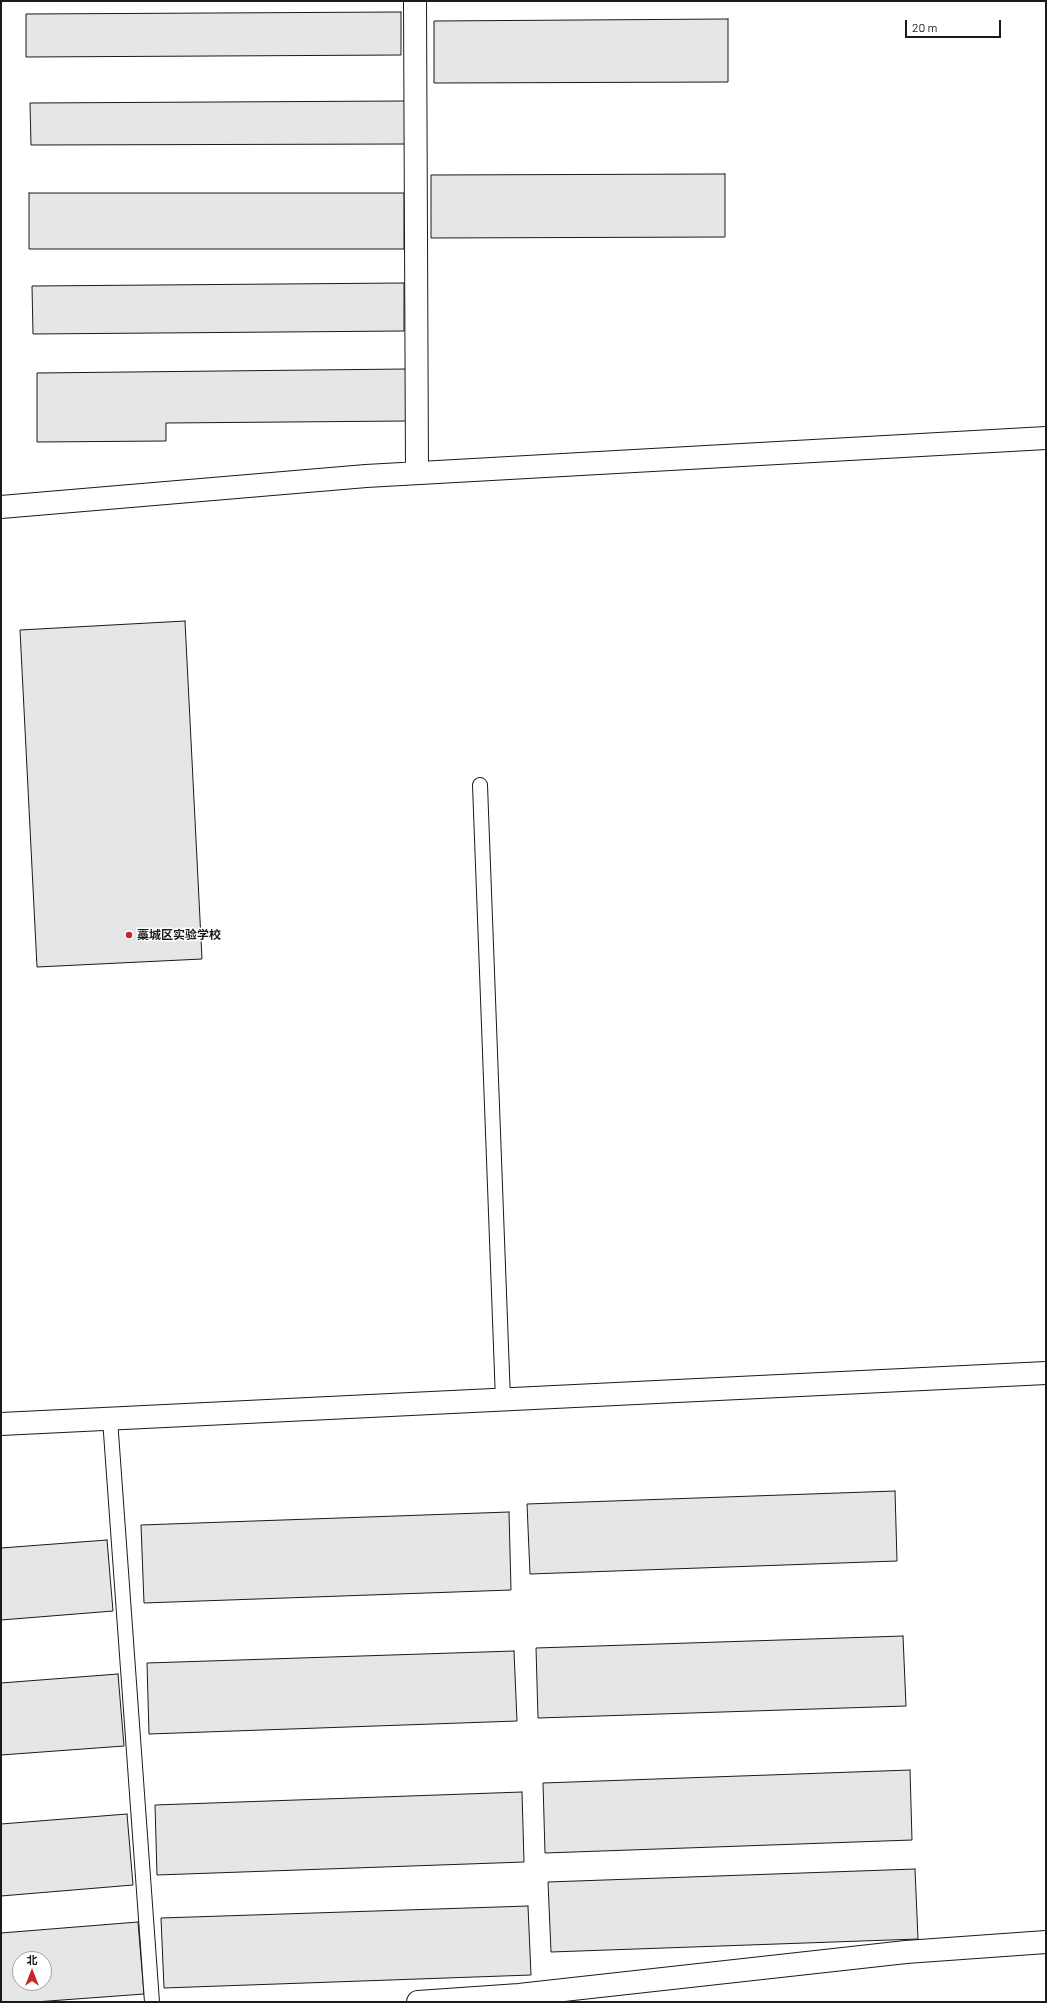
<!DOCTYPE html>
<meta charset="utf-8">
<style>
body{margin:0}
#map{position:relative;width:1047px;height:2003px;overflow:hidden;background:#fff;font-family:Barlow,"Noto Sans SC",sans-serif}
canvas{display:block}
.frame{position:absolute;inset:0;border:2px solid #1a1a1a;pointer-events:none}
.north{position:absolute;left:12px;top:1951px;width:40px;height:40px;box-sizing:border-box;background:#fff;border:1px solid #a3a3a3;border-radius:50%;rotate:0deg;font-size:11px;font-weight:700;line-height:16px;text-align:center;color:#1a1a1a}
.north::after{content:'';display:block;margin:auto;width:14px;height:18px;background:#c62828;clip-path:polygon(50% 0,100% 100%,50% 72%,0 100%)}
.scale{position:absolute;left:905px;top:20px;width:96px;height:18px;box-sizing:border-box;border:2px solid #1a1a1a;border-top:0;padding-left:5px;font-size:12px;line-height:14px;white-space:nowrap;color:#1a1a1a;-webkit-text-stroke:3px #fff;paint-order:stroke}
</style>
<div id="map">
<canvas width="1047" height="2003"></canvas>
<div class="frame"></div>
<div class="north">北</div>
<div class="scale">20 m</div>
</div>
<script>
const c = document.querySelector('canvas').getContext('2d');
c.lineJoin = 'round';
function fill(path, color) {
  c.fillStyle = color;
  c.fill(path, 'evenodd');
}
function poly(rows) {
  const path = new Path2D();
  for (const r of rows) {
    path.moveTo(r[0], r[1]);
    for (let i = 2; i < r.length; i += 2) path.lineTo(r[i], r[i + 1]);
  }
  return path;
}
function strokePath(path, color, width, dash) {
  c.strokeStyle = color;
  c.lineWidth = width;
  c.lineCap = dash ? 'butt' : 'round';
  c.setLineDash(dash || []);
  c.stroke(path);
}
function drawText(font, color, halo, rows, align = 'center') {
  c.font = font + ' Barlow,"Noto Sans SC",sans-serif';
  c.lineWidth = 3;
  c.setLineDash([]);
  c.textBaseline = 'middle';
  c.strokeStyle = halo;
  c.fillStyle = color;
  for (const [text, x, y, turn = 0] of rows) {
    c.save();
    c.translate(x, y);
    c.rotate((+turn || 0) * Math.PI / 180);
    c.textAlign = isNaN(turn) ? turn : align;
    if (halo) c.strokeText(text, 0, 0);
    c.fillText(text, 0, 0);
    c.restore();
  }
}
const building = poly([
 [401,12,401,55,26,57,26,14,401,12],
 [728,19,728,82,434,83,434,21,728,19],
 [405,101,405,144,31,145,30,103,405,101],
 [725,174,725,237,431,238,431,175,725,174],
 [29,193,404,193,404,249,29,249,29,193],
 [404,283,404,331,33,334,32,286,404,283],
 [406,369,407,421,166,423,166,441,37,442,37,373,406,369],
 [185,621,202,959,37,967,20,630,185,621],
 [895,1491,897,1561,530,1574,527,1504,895,1491],
 [509,1512,511,1590,144,1603,141,1525,509,1512],
 [107,1540,113,1611,1,1620,1,1548,107,1540],
 [903,1636,906,1706,538,1718,536,1648,903,1636],
 [514,1651,517,1721,149,1734,147,1663,514,1651],
 [118,1674,124,1746,1,1755,1,1683,118,1674],
 [910,1770,912,1840,545,1853,543,1783,910,1770],
 [522,1792,524,1862,157,1875,155,1805,522,1792],
 [127,1814,133,1885,1,1896,1,1824,127,1814],
 [915,1869,918,1939,551,1952,548,1882,915,1869],
 [528,1906,531,1975,164,1988,161,1918,528,1906],
 [138,1922,144,1994,35,2002,1,2002,1,1933,138,1922],
 [20,1959,44,1959,44,1983,20,1983,20,1959]
]);
fill(building, '#e6e6e6');
strokePath(building, '#1a1a1a', 1);
const service = poly([
 [480,785,503,1400],
 [110,1419,152,2002]
]);
const minor = poly([
 [415,1,417,473],
 [1,507,366,476,1046,438],
 [418,2002,519,1995,906,1952,1046,1942]
]);
const tertiary = poly([
 [1,1424,1046,1373]
]);
strokePath(service, '#1a1a1a', 16);
strokePath(minor, '#1a1a1a', 24);
strokePath(tertiary, '#1a1a1a', 24);
strokePath(service, '#fff', 14);
strokePath(minor, '#fff', 22);
strokePath(tertiary, '#fff', 22);
for (const [x, y, r, color] of [
 [129,935,4,"#c62828"]
]) {
  const dot = new Path2D();
  dot.arc(x, y, r, 0, 2 * Math.PI);
  c.fillStyle = color;
  c.fill(dot);
  strokePath(dot, '#fff', 1.5);
}
drawText('bold 12px', '#1a1a1a', '#fff', [
 ["藁城区实验学校",137,935]
], 'left');
</script>
